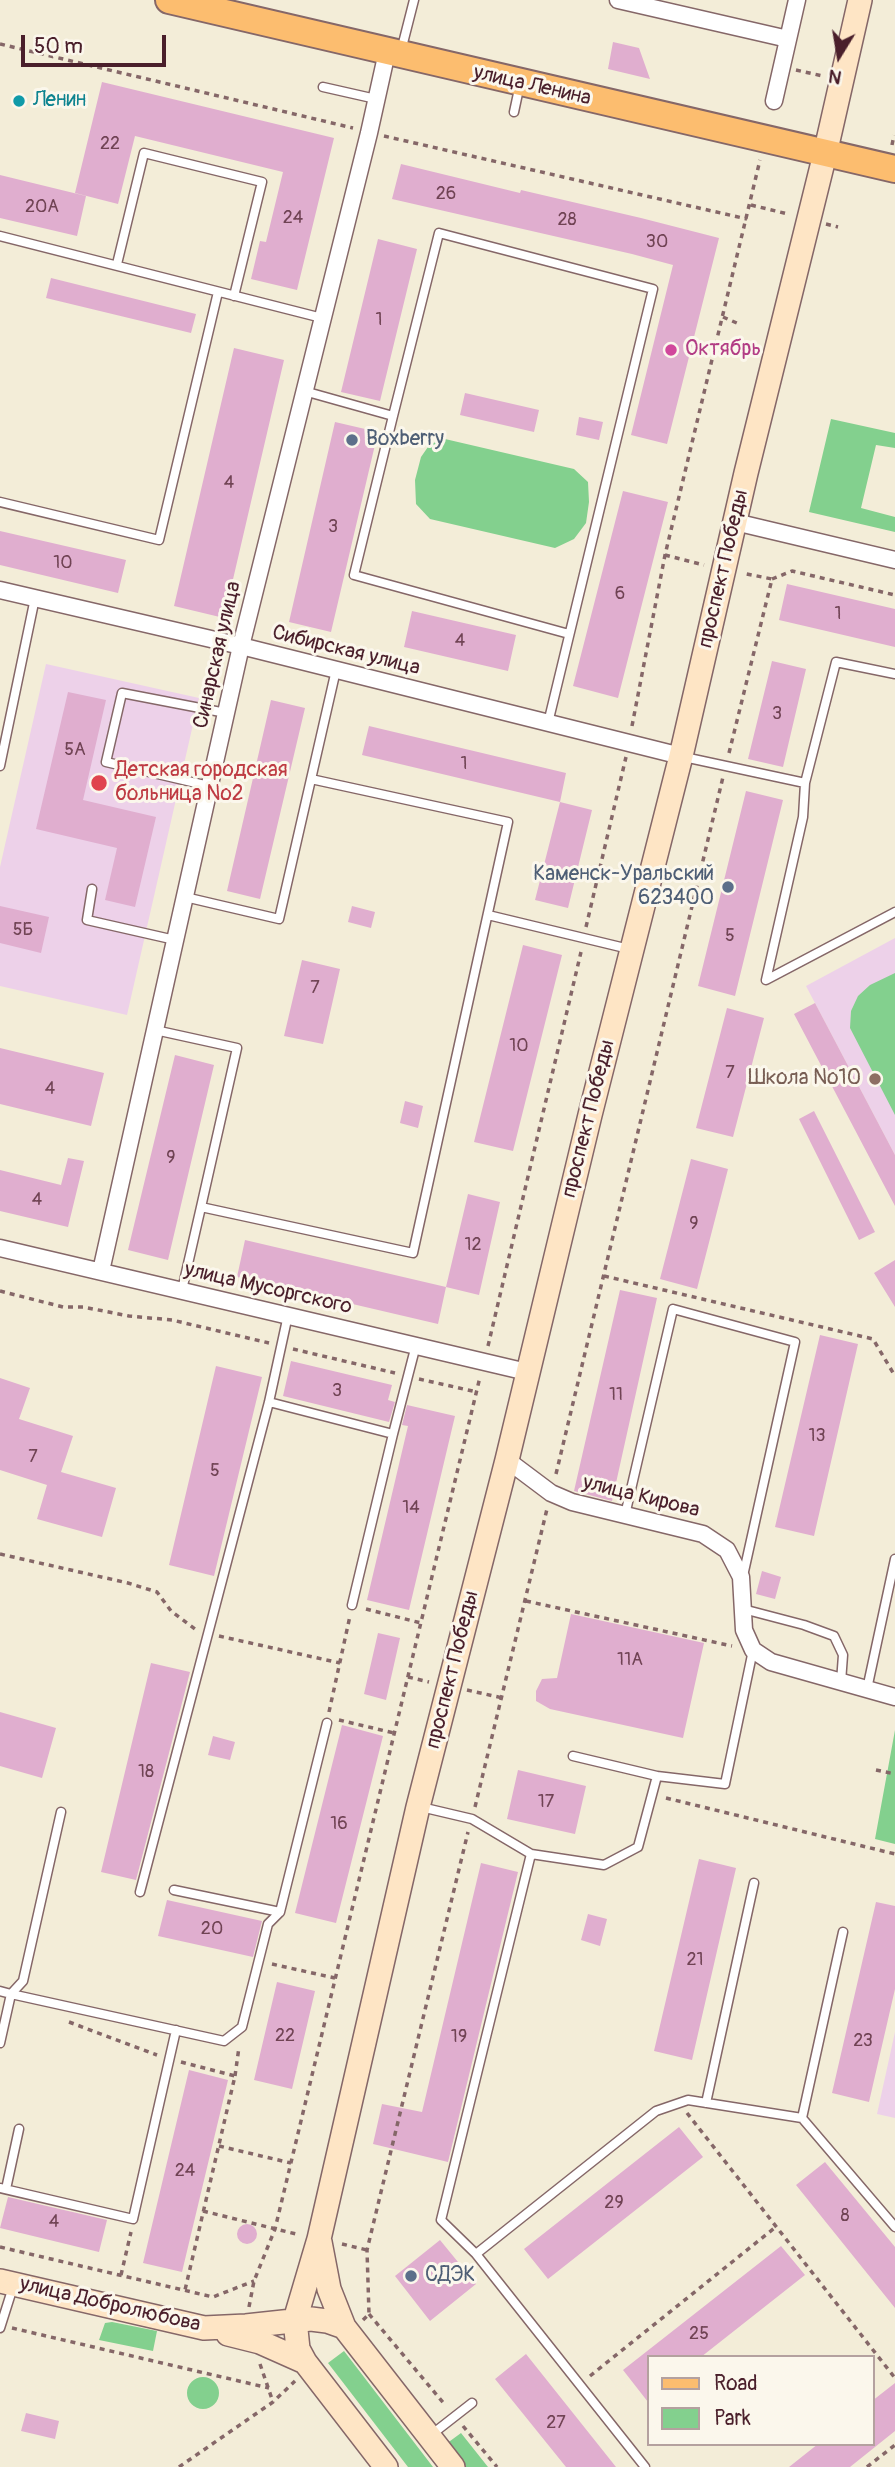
<!DOCTYPE html>
<meta charset="utf-8">
<style>
body{margin:0}
#map{position:relative;width:895px;height:2467px;overflow:hidden;background:#f3edd8;font-family:Pangolin,sans-serif}
canvas{display:block}
.legend{position:absolute;left:647px;top:2355px;width:228px;height:91px;box-sizing:border-box;background:#fbf7ec;border:2px solid #b4a19f;margin:0;padding:9px 12px;list-style:none;font-size:21px;color:#4a1f2b}
.legend li{display:flex;align-items:center;gap:14px;height:35px}
.legend b{width:35px;border:2px solid #b4a19f}
.north{position:absolute;left:804px;top:21px;width:70px;height:70px;-webkit-text-stroke:5px #fbf7ec;paint-order:stroke;rotate:191deg;font-size:19px;font-weight:700;line-height:28px;text-align:center;color:#4a1f2b}
.north::after{content:'';display:block;margin:auto;width:24px;height:32px;background:#4a1f2b;clip-path:polygon(50% 0,100% 100%,50% 72%,0 100%)}
.scale{position:absolute;left:21px;top:35px;width:145px;height:32px;box-sizing:border-box;border:4px solid #4a1f2b;border-top:0;padding-left:9px;font-size:21px;line-height:24px;white-space:nowrap;color:#4a1f2b;-webkit-text-stroke:5px #fbf7ec;paint-order:stroke}
</style>
<div id="map">
<canvas width="895" height="2467"></canvas>
<ul class="legend">
<li><b style="height:9px;background:#fcbd6f"></b>Road</li>
<li><b style="height:19px;background:#83d08e"></b>Park</li>
</ul>
<div class="north">N</div>
<div class="scale">50 m</div>
</div>
<script>
const c = document.querySelector('canvas').getContext('2d');
c.lineJoin = 'round';
function fill(path, color) {
  c.fillStyle = color;
  c.fill(path, 'evenodd');
}
function poly(rows) {
  const path = new Path2D();
  for (const r of rows) {
    if (r.length === 3) {
      path.moveTo(r[0] + r[2], r[1]);
      path.arc(r[0], r[1], r[2], 0, 2 * Math.PI);
      continue;
    }
    path.moveTo(r[0], r[1]);
    for (let i = 2; i < r.length; i += 2) path.lineTo(r[i], r[i + 1]);
  }
  return path;
}
function strokePath(path, color, width, dash) {
  c.strokeStyle = color;
  c.lineWidth = width;
  c.lineCap = dash ? 'butt' : 'round';
  c.setLineDash(dash || []);
  c.stroke(path);
}
function drawText(font, color, halo, rows, align = 'center') {
  c.font = font + ' Pangolin,sans-serif';
  c.lineWidth = 6;
  c.setLineDash([]);
  c.textBaseline = 'middle';
  c.strokeStyle = halo;
  c.fillStyle = color;
  for (const [text, x, y, turn = 0] of rows) {
    c.save();
    c.translate(x, y);
    c.rotate((+turn || 0) * Math.PI / 180);
    c.textAlign = isNaN(turn) ? turn : align;
    if (halo) c.strokeText(text, 0, 0);
    c.fillText(text, 0, 0);
    c.restore();
  }
}
fill(poly([
 [46,664,199,698,127,1015,0,986,0,867],
 [895,938,895,1155,806,986],
 [895,2032,895,2118,877,2114]
]), '#edd1e9');
fill(poly([
 [831,419,895,433,895,448,876,445,861,508,895,517,895,532,809,512],
 [445,439,574,469,588,482,589,502,586,523,574,539,555,548,430,519,416,504,415,480,421,457,430,444],
 [895,973,895,1115,850,1028,851,1011,858,996,870,985],
 [895,1730,895,1844,875,1839],
 [112,2322,157,2331,153,2351,99,2340,105,2323],
 [344,2351,433,2467,408,2467,328,2363],
 [203,2393,16],
 [461,2433,488,2467,464,2467,446,2444]
]), '#83d08e');
fill(poly([
 [613,42,639,48,650,79,608,69],
 [102,82,334,138,297,290,251,279,260,241,266,242,283,172,135,136,118,204,75,193],
 [401,164,520,193,521,190,641,218,719,238,667,444,631,435,673,265,632,254,392,199],
 [0,175,86,196,77,236,0,218],
 [378,239,417,249,380,401,341,392],
 [51,278,196,314,191,333,46,298],
 [234,348,284,360,224,618,174,606],
 [465,393,539,410,534,432,460,415],
 [579,417,603,422,599,440,576,435],
 [335,422,378,432,331,632,289,622],
 [623,491,668,502,618,698,573,686],
 [0,531,126,560,118,593,0,565],
 [787,584,895,609,895,647,779,620],
 [412,611,516,635,508,671,404,647],
 [772,661,806,669,783,767,748,759],
 [68,692,106,700,83,800,156,817,135,907,105,900,117,848,36,829],
 [271,700,305,708,260,899,227,891],
 [369,726,566,773,560,802,362,755],
 [746,791,783,800,735,996,698,986],
 [560,802,592,810,568,908,535,900],
 [0,906,49,917,41,953,0,943],
 [352,906,375,912,371,928,348,922],
 [523,945,562,955,513,1151,474,1142],
 [302,960,340,969,323,1044,284,1036],
 [815,1003,895,1155,895,1206,794,1014],
 [727,1008,764,1018,733,1137,696,1128],
 [0,1048,104,1073,91,1126,0,1104],
 [175,1055,214,1065,168,1260,128,1250],
 [405,1101,423,1106,418,1128,400,1123],
 [814,1111,875,1232,859,1240,799,1119],
 [68,1158,84,1161,68,1227,0,1211,0,1170,61,1185],
 [691,1159,728,1169,697,1289,660,1279],
 [468,1194,500,1202,479,1295,446,1287],
 [245,1240,446,1287,438,1324,237,1277],
 [895,1260,895,1307,874,1273],
 [620,1290,657,1298,612,1501,574,1491],
 [820,1335,858,1344,814,1536,775,1527],
 [291,1361,392,1385,388,1400,395,1402,389,1422,283,1396],
 [216,1366,262,1377,214,1576,169,1565],
 [0,1378,30,1388,19,1419,73,1436,61,1472,116,1488,102,1537,37,1519,47,1485,0,1470],
 [407,1405,455,1416,409,1610,367,1600,408,1426,402,1425],
 [762,1571,781,1577,775,1599,756,1594],
 [571,1614,704,1643,683,1738,550,1709,536,1701,536,1691,542,1679,557,1678],
 [378,1633,400,1638,386,1700,364,1694],
 [151,1663,190,1672,136,1880,101,1872],
 [0,1712,56,1728,42,1778,0,1766],
 [342,1725,383,1736,336,1923,295,1913],
 [213,1736,235,1742,230,1760,208,1755],
 [518,1770,586,1786,575,1834,507,1819],
 [699,1859,736,1868,692,2060,654,2051],
 [481,1863,518,1872,448,2162,373,2144,382,2104,422,2112],
 [167,1900,262,1921,253,1957,158,1936],
 [876,1902,895,1906,895,1989,869,2102,832,2093],
 [588,1914,607,1919,600,1946,581,1940],
 [277,1982,315,1991,292,2089,254,2080],
 [189,2070,228,2080,182,2272,143,2263],
 [679,2127,703,2157,548,2279,524,2249],
 [825,2162,895,2247,895,2308,796,2185],
 [8,2197,107,2220,99,2252,0,2228],
 [247,2234,10],
 [440,2240,476,2284,430,2321,395,2276],
 [781,2246,805,2275,701,2357,648,2357,648,2402,623,2370],
 [526,2354,616,2467,566,2467,495,2379],
 [895,2383,895,2431,850,2467,789,2467,818,2444,872,2444,872,2401],
 [26,2413,59,2421,55,2439,21,2431]
]), '#e0aecf');
const lane = poly([
 [401,51,414,0],
 [323,87,376,99],
 [514,112,520,84],
 [0,236,322,318],
 [117,264,144,153,262,182,234,296],
 [304,391,393,416,354,575,569,634],
 [393,416,439,233,653,289,548,723],
 [0,502,159,540,218,292],
 [684,757,805,783,836,662,895,674],
 [0,766,35,598],
 [805,783,803,817,766,980,895,912],
 [209,786,106,762,122,693,226,713],
 [92,889,87,920,175,940],
 [185,897,279,919,336,670],
 [488,915,629,949],
 [155,1030,237,1048,201,1207,413,1253,508,822,311,779],
 [182,1290,201,1207],
 [269,1402,393,1434,416,1345],
 [625,1515,673,1309,795,1342,743,1576],
 [352,1605,393,1434],
 [743,1609,804,1625,834,1636,843,1655,841,1682],
 [867,1689,895,1559],
 [573,1756,657,1776],
 [421,1807,472,1819,531,1854,604,1865,638,1847,657,1776,725,1784,753,1650],
 [531,1854,441,2220,476,2254,645,2467],
 [174,1890,280,1912],
 [140,1892,269,1402,288,1315],
 [0,1991,11,1994,23,1981,61,1812],
 [0,2043,11,1994,224,2041,242,2027,268,1924,280,1912,327,1723],
 [706,2103,754,1883],
 [802,2118,843,1932],
 [0,2188,133,2219,176,2030],
 [6,2189,19,2129],
 [476,2254,656,2111,688,2100,802,2118,895,2227],
 [0,2328,13,2287],
 [431,2435,472,2403]
]);
const street = poly([
 [618,0,788,39],
 [774,101,797,0],
 [735,522,895,560],
 [0,590,241,646,681,756],
 [0,1248,527,1372],
 [101,1271,241,646,369,133,387,52],
 [507,1460,551,1493,572,1502,703,1534,727,1550,741,1577,744,1630,753,1650,771,1662,895,1697]
]);
const secondary = poly([
 [320,2242,329,2289,344,2327,453,2467],
 [0,2281,204,2328,246,2326,311,2319,327,2321,344,2327],
 [228,2334,260,2342,305,2362],
 [386,2467,305,2362,298,2349,295,2320,319,2239,418,1807,507,1460,590,1115,681,756,746,473,825,154,860,0]
]);
const primary = poly([
 [169,0,895,169]
]);
strokePath(lane, '#856768', 11);
strokePath(street, '#856768', 19);
strokePath(secondary, '#856768', 26);
strokePath(primary, '#856768', 30);
strokePath(poly([
 [0,44,353,128],
 [796,70,823,76],
 [384,136,747,219],
 [892,145,894,135],
 [751,205,788,214],
 [826,224,838,227],
 [723,317,739,324],
 [665,555,704,565],
 [772,579,792,571,895,595],
 [632,726,665,555,760,160],
 [729,753,772,579,742,573],
 [586,927,626,757],
 [604,1276,873,1339,895,1376],
 [0,1291,63,1307,83,1307,129,1316,172,1320,269,1343],
 [488,1346,581,952],
 [293,1349,395,1373],
 [419,1379,477,1392],
 [556,1474,723,777],
 [0,1554,128,1583,157,1592,171,1611,195,1629],
 [526,1601,732,1646],
 [366,1609,421,1623],
 [219,1636,340,1663],
 [408,1677,429,1682],
 [467,1690,503,1698],
 [329,1712,350,1616],
 [339,1720,394,1733],
 [876,1770,895,1774],
 [666,1798,895,1854],
 [475,1807,547,1509],
 [272,1964,335,1978],
 [69,2022,157,2055],
 [181,2062,235,2076,185,2290],
 [235,2076,239,2047],
 [687,2113,895,2378],
 [219,2146,291,2163],
 [203,2211,300,2235],
 [342,2244,367,2250],
 [0,2247,213,2297,254,2281],
 [121,2275,131,2232],
 [249,2307,254,2281,275,2229,480,1377],
 [369,2314,446,2406],
 [363,2320,369,2314,367,2250,468,1832],
 [12,2328,269,2388],
 [260,2364,273,2402],
 [590,2376,777,2226],
 [463,2426,497,2467],
 [179,2467,273,2402,295,2381],
 [867,2467,895,2445]
]), '#856768', 3.5, [5, 5]);
strokePath(lane, '#fff', 8);
strokePath(street, '#fff', 16);
strokePath(secondary, '#fee5c5', 23);
strokePath(primary, '#fcbd6f', 26);
for (const [x, y, r, color] of [
 [19,101,7,"#0f9aa8"],
 [671,350,7,"#d1479c"],
 [352,440,7,"#5c6f8a"],
 [99,783,9,"#e0444e"],
 [728,887,7,"#5c6f8a"],
 [875,1079,7,"#8d6e63"],
 [411,2276,7,"#5c6f8a"]
]) {
  const dot = new Path2D();
  dot.arc(x, y, r, 0, 2 * Math.PI);
  c.fillStyle = color;
  c.fill(dot);
  strokePath(dot, '#fbf7ec', 2.5);
}
drawText('18px', '#704354', null, [
 ["22",110,144],
 ["26",446,194],
 ["20А",42,207],
 ["24",293,218],
 ["28",567,220],
 ["30",657,242],
 ["1",379,320],
 ["4",229,483],
 ["3",333,527],
 ["10",63,563],
 ["6",620,594],
 ["1",838,614],
 ["4",460,641],
 ["3",777,714],
 ["5А",75,750],
 ["1",464,764],
 ["5Б",23,930],
 ["5",730,936],
 ["7",315,988],
 ["10",519,1046],
 ["7",730,1073],
 ["4",50,1089],
 ["9",171,1158],
 ["4",37,1200],
 ["9",694,1224],
 ["12",473,1245],
 ["3",337,1391],
 ["11",616,1395],
 ["13",817,1436],
 ["7",33,1457],
 ["5",215,1471],
 ["14",411,1508],
 ["11А",630,1660],
 ["18",146,1772],
 ["17",546,1802],
 ["16",339,1824],
 ["20",212,1929],
 ["21",695,1960],
 ["22",285,2036],
 ["19",459,2037],
 ["23",863,2041],
 ["24",185,2171],
 ["29",614,2203],
 ["8",845,2216],
 ["4",54,2222],
 ["25",699,2334],
 ["27",556,2423]
]);
drawText('21px', '#4a1f2b', '#fbf7ec', [
 ["улица Ленина",532,86,13],
 ["проспект Победы",724,569,-77],
 ["Сибирская улица",346,651,14],
 ["Синарская улица",218,655,-77],
 ["проспект Победы",589,1119,-76],
 ["улица Мусоргского",268,1289,13],
 ["улица Кирова",641,1497,14],
 ["проспект Победы",453,1670,-76],
 ["улица Добролюбова",110,2305,13]
]);
drawText('21px', '#0d838f', '#fbf7ec', [
 ["Ленин",33,101]
], 'left');
drawText('21px', '#b23c85', '#fbf7ec', [
 ["Октябрь",685,350]
], 'left');
drawText('21px', '#4e5e75', '#fbf7ec', [
 ["Boxberry",366,440],
 ["Каменск-Уральский",714,875,"right"],
 ["623400",714,899,"right"],
 ["СДЭК",425,2276]
], 'left');
drawText('21px', '#be3a42', '#fbf7ec', [
 ["Детская городская",115,771],
 ["больница №2",115,795]
], 'left');
drawText('21px', '#785e54', '#fbf7ec', [
 ["Школа №10",861,1079]
], 'right');
</script>
